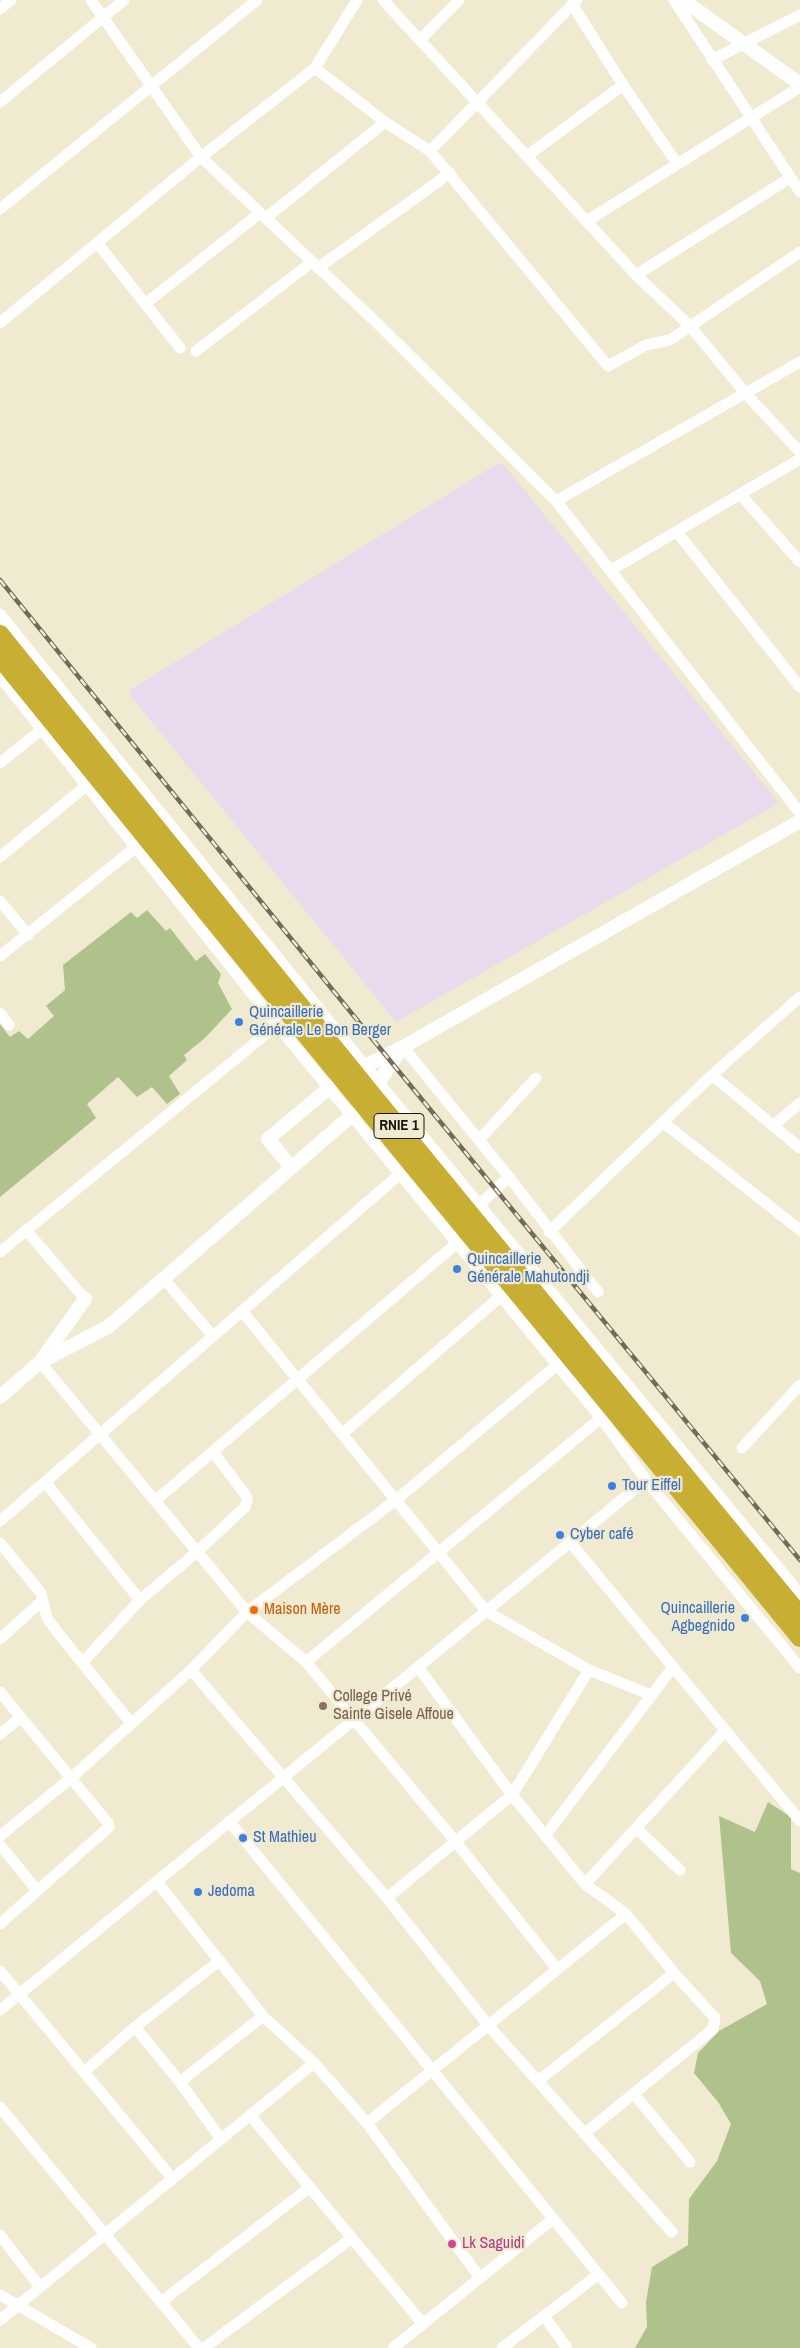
<!DOCTYPE html>
<meta charset="utf-8">
<style>
body{margin:0}
canvas{display:block;background:#f0ead0}
</style>
<canvas width="800" height="2348"></canvas>
<script>
const c = document.querySelector('canvas').getContext('2d');
c.lineJoin = 'round';
function fill(path, color) {
  c.fillStyle = color;
  c.fill(path, 'evenodd');
}
function poly(rows) {
  const path = new Path2D();
  for (const r of rows) {
    path.moveTo(r[0], r[1]);
    for (let i = 2; i < r.length; i += 2) path.lineTo(r[i], r[i + 1]);
  }
  return path;
}
function strokePath(path, color, width, dash) {
  c.strokeStyle = color;
  c.lineWidth = width;
  c.lineCap = dash ? 'butt' : 'round';
  c.setLineDash(dash || []);
  c.stroke(path);
}
function drawText(font, color, halo, rows, align = 'center') {
  c.font = font + ' "Archivo Narrow",sans-serif';
  c.lineWidth = 4.5;
  c.setLineDash([]);
  c.textBaseline = 'middle';
  c.strokeStyle = halo;
  c.fillStyle = color;
  for (const [text, x, y, turn = 0] of rows) {
    c.save();
    c.translate(x, y);
    c.rotate((+turn || 0) * Math.PI / 180);
    c.textAlign = isNaN(turn) ? turn : align;
    if (halo) c.strokeText(text, 0, 0);
    c.fillText(text, 0, 0);
    c.restore();
  }
}
fill(poly([
 [497,464,504,465,779,803,396,1022,130,695,130,690]
]), '#e9daed');
fill(poly([
 [147,910,166,931,170,928,196,961,205,954,221,974,218,983,232,1009,205,1038,184,1055,187,1060,169,1076,180,1094,167,1104,152,1087,137,1097,118,1077,87,1104,96,1118,0,1197,0,1024,10,1037,19,1031,28,1039,54,1016,46,1006,65,990,63,965,131,912,137,918],
 [768,1802,791,1817,791,1869,800,1873,800,2348,635,2348,647,2327,646,2302,652,2267,688,2245,689,2199,717,2161,731,2124,718,2102,694,2073,698,2053,719,2031,767,2004,760,1981,731,1953,719,1816,755,1832]
]), '#afc28c');
strokePath(poly([
 [91,0,201,157,376,322,556,501,800,813],
 [383,0,636,275,690,326,746,394,800,452],
 [674,0,800,192],
 [572,4,623,85,676,162],
 [0,9,11,0],
 [420,40,459,0],
 [712,60,800,15],
 [315,68,385,122,430,151,608,366,646,345,670,340,800,252],
 [0,102,124,0],
 [430,151,577,0],
 [527,156,623,85],
 [0,209,257,0],
 [266,218,385,122],
 [587,221,800,87],
 [98,244,180,348],
 [318,268,450,173],
 [636,275,790,178],
 [145,304,260,213],
 [0,323,201,157,315,68,357,0],
 [196,351,312,262],
 [740,494,800,562],
 [556,501,800,362],
 [677,532,800,687],
 [611,570,800,459],
 [0,614,379,1083,800,1594],
 [0,677,277,1025,601,1418,646,1480,800,1668],
 [0,763,42,729],
 [0,857,87,785],
 [0,901,28,935],
 [0,956,136,847],
 [0,1013,9,1025],
 [403,1047,509,1177,598,1292],
 [712,1075,800,1148],
 [664,1123,800,1230],
 [773,1126,800,1103],
 [479,1140,536,1078],
 [480,1204,509,1177],
 [26,1230,85,1299],
 [549,1232,712,1075,800,997],
 [0,1252,277,1025],
 [163,1278,213,1336],
 [242,1311,486,1611,589,1670,651,1695],
 [40,1362,247,1612,306,1662,455,1841,557,1969],
 [342,1434,501,1296],
 [742,1448,800,1385],
 [45,1482,140,1600],
 [155,1501,457,1243],
 [0,1521,400,1174],
 [570,1542,800,1821],
 [0,1543,41,1593,47,1618,58,1633,131,1723],
 [0,1639,43,1600],
 [306,1662,601,1418],
 [82,1663,140,1600,197,1552,245,1507,247,1500,245,1494,213,1452],
 [418,1667,512,1795,585,1884,626,1914,674,1973,715,2018,713,2029,584,2134],
 [191,1670,387,1898,488,2025,672,2232],
 [0,1692,108,1823,109,1827,0,1924],
 [0,1734,20,1718],
 [229,1821,622,2303],
 [637,1829,680,1870],
 [0,1836,71,1778,191,1670,247,1612,396,1500,557,1365],
 [545,1836,673,1667],
 [0,1845,37,1890],
 [157,1882,263,2016,314,2063,367,2123,480,2278],
 [585,1884,724,1732],
 [387,1898,512,1795,589,1670],
 [0,1971,172,2178],
 [0,2010,646,1480],
 [135,2027,180,2082,221,2139],
 [84,2072,135,2027,219,1961],
 [538,2081,674,1973],
 [180,2082,263,2016],
 [634,2094,690,2162],
 [0,2107,199,2348],
 [250,2115,423,2324],
 [367,2123,626,1914],
 [0,2235,40,2287],
 [0,2295,91,2348],
 [161,2302,310,2187],
 [544,2316,567,2348],
 [0,2320,314,2063],
 [204,2348,352,2238],
 [393,2348,553,2219],
 [502,2348,599,2274]
]), '#fff', 11);
strokePath(poly([
 [683,0,800,84],
 [291,1167,268,1139,341,1078,403,1047,800,821],
 [40,1362,108,1327,352,1115,363,1105,402,1048],
 [0,1397,40,1362,85,1299]
]), '#fff', 14);
strokePath(poly([
 [0,634,371,1093,800,1615],
 [0,658,319,1051,800,1638]
]), '#c8ae33', 18);
const rail = poly([
 [0,580,392,1063,800,1560]
]);
strokePath(rail, '#706c5c', 4.5);
strokePath(rail, '#f0ead0', 2.5, [8]);
for (const [x, y, r, color] of [
 [239,1022,5,"#3f7fe0"],
 [457,1269,5,"#3f7fe0"],
 [612,1486,5,"#3f7fe0"],
 [560,1535,5,"#3f7fe0"],
 [254,1610,5,"#e8710a"],
 [745,1618,5,"#3f7fe0"],
 [323,1706,5,"#8d6e63"],
 [243,1838,5,"#3f7fe0"],
 [198,1892,5,"#3f7fe0"],
 [452,2244,5,"#d1479c"]
]) {
  const dot = new Path2D();
  dot.arc(x, y, r, 0, 2 * Math.PI);
  c.fillStyle = color;
  c.fill(dot);
  strokePath(dot, '#f0ead0', 2);
}
for (const [x, y, w] of [
 [399,1126,50]
]) {
  const box = new Path2D();
  box.roundRect(x - w / 2, y - 12.5, w, 25, 4);
  c.fillStyle = '#f0ead0';
  c.fill(box);
  strokePath(box, '#17150c', 1);
}
drawText('bold 15px', '#17150c', null, [
 ["RNIE 1",399,1126]
]);
drawText('16px', '#366cbe', '#f0ead0', [
 ["Quincaillerie",249,1013],
 ["Générale Le Bon Berger",249,1031],
 ["Quincaillerie",467,1260],
 ["Générale Mahutondji",467,1278],
 ["Tour Eiffel",622,1486],
 ["Cyber café",570,1535],
 ["Quincaillerie",735,1609,"right"],
 ["Agbegnido",735,1627,"right"],
 ["St Mathieu",253,1838],
 ["Jedoma",208,1892]
], 'left');
drawText('16px', '#c56008', '#f0ead0', [
 ["Maison Mère",264,1610]
], 'left');
drawText('16px', '#785e54', '#f0ead0', [
 ["College Privé",333,1697],
 ["Sainte Gisele Affoue",333,1715]
], 'left');
drawText('16px', '#b23c85', '#f0ead0', [
 ["Lk Saguidi",462,2244]
], 'left');
</script>
